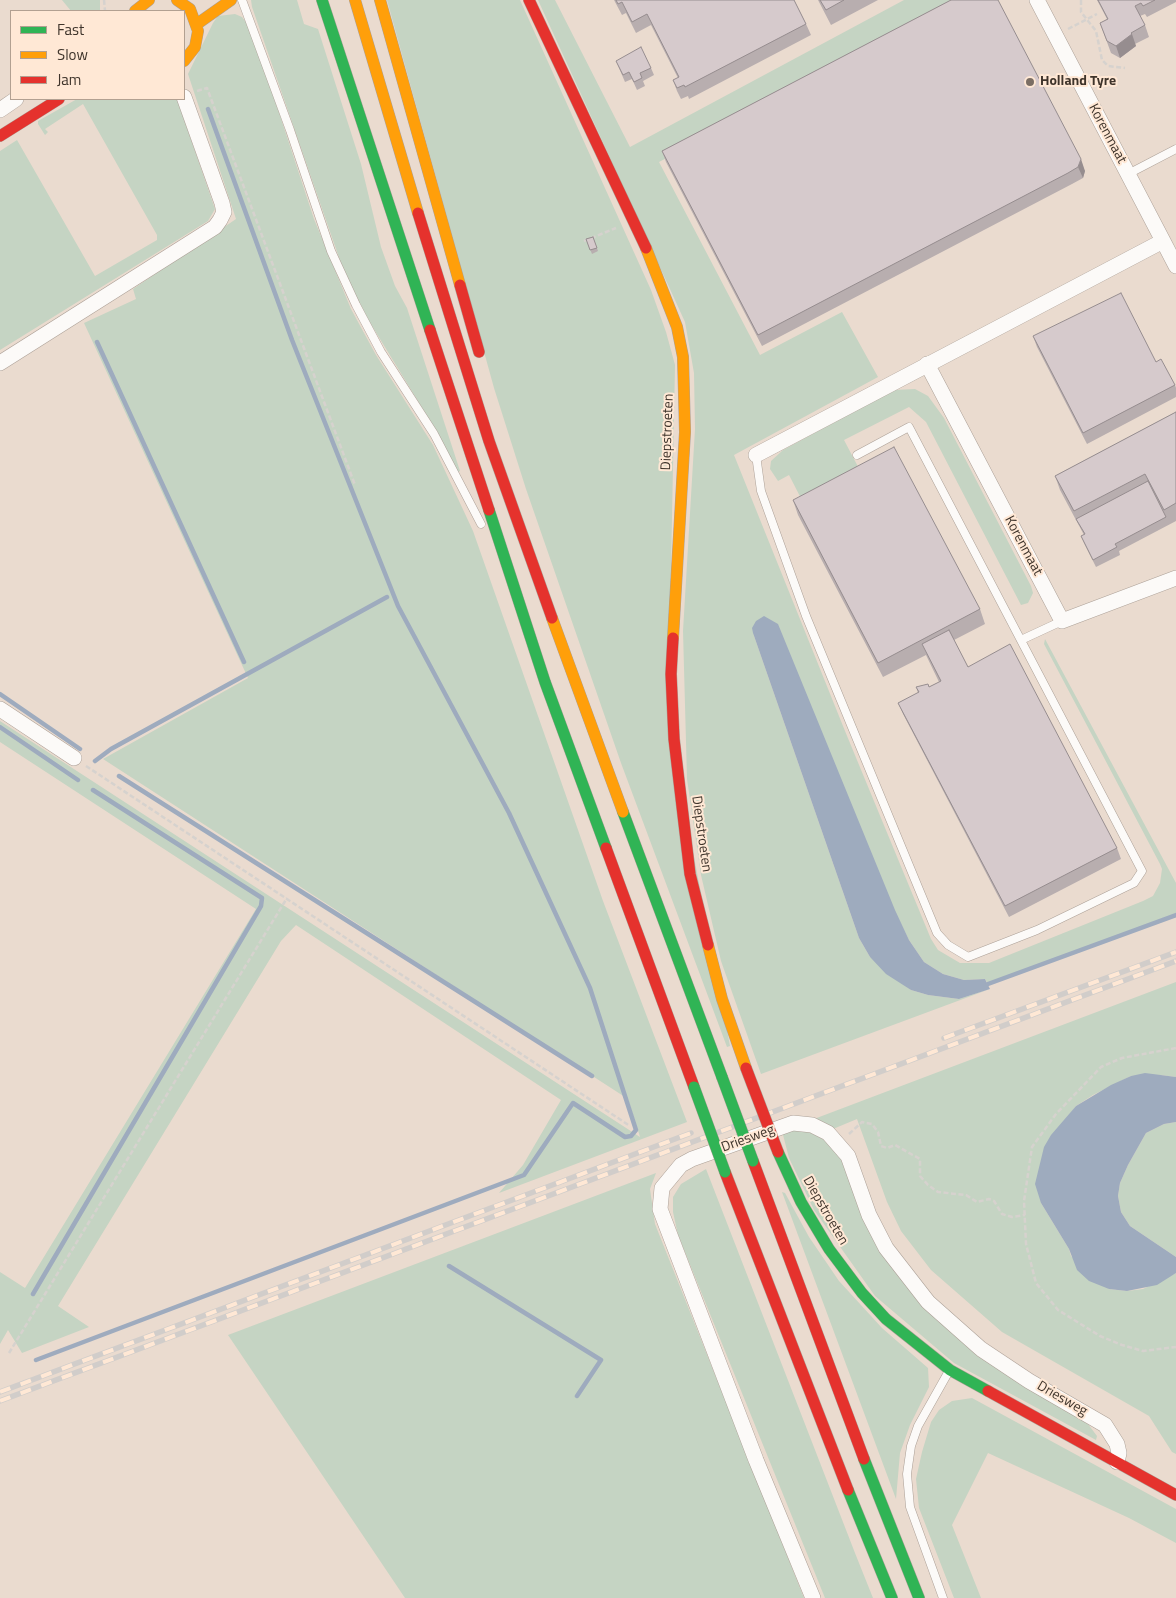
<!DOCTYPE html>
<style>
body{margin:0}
#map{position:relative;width:1176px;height:1598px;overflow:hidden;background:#eadbcf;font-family:"Titillium Web",sans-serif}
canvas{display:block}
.legend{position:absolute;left:10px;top:10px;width:175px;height:90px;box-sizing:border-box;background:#ffe8d5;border:1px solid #b2a091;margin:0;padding:6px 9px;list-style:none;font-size:15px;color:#3f342b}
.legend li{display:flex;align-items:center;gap:10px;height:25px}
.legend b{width:25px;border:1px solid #b2a091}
</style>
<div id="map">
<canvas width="1176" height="1598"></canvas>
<ul class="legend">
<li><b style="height:6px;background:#30b455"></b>Fast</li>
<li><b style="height:6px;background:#ff9f0a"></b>Slow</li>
<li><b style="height:6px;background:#e5322d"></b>Jam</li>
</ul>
</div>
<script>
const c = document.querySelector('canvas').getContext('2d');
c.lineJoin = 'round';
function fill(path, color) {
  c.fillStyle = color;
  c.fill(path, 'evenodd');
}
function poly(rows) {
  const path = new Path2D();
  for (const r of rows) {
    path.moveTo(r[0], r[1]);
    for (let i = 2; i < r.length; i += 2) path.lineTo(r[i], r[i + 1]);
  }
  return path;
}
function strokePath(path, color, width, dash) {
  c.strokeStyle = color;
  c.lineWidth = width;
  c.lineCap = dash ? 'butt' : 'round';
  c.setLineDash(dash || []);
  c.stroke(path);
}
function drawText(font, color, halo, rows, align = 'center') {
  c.font = font + ' "Titillium Web",sans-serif';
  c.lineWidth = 4;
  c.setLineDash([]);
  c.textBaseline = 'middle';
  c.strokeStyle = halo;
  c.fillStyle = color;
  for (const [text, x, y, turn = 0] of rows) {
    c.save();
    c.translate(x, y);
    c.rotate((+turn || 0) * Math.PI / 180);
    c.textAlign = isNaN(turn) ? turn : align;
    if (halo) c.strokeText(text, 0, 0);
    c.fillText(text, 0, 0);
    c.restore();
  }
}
fill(poly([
 [62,0,100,0,100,11,71,11],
 [251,0,297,0,304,24,318,29,361,164,381,247,395,286,407,308,460,471,458,472,438,434,369,321,344,272,252,7],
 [387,0,520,0,651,290,666,332,675,365,668,720,730,1046,727,1047,621,763,526,489,494,388],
 [538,0,555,0,630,147,904,0,970,0,659,162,760,355,842,312,878,377,734,455,845,731,931,939,938,950,960,963,989,963,1143,901,1153,896,1160,883,1162,869,1160,864,1044,644,1045,639,1176,883,1176,915,988,984,985,979,964,980,943,974,924,962,909,940,753,633,859,938,870,957,911,990,928,995,959,999,990,989,761,1074,721,961,701,875,687,779,683,631,695,429,694,373,685,322],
 [235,14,242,17,246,22,265,70,314,219,351,309,376,355,433,445,473,531,603,901,687,1122,499,1193,523,1165,561,1100,296,925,281,941,58,1306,89,1327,22,1353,8,1330,0,1344,0,1272,25,1288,256,909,0,742,0,721,640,1137,628,1099,103,759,248,678,84,323,136,299,133,289,236,219,188,74,213,23,218,16],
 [77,99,177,99,215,209,208,221,0,350,0,151,17,140,95,276,157,240,157,235,83,104,45,129,48,132,45,135,38,124,38,121],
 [915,389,928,396,944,418,1031,586,1033,593,1028,603,1021,605,926,422,909,407,844,440,865,480,807,510,789,475,778,481,770,469,771,461,783,450,894,390],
 [1176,982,1176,1077,1160,1075,1131,1076,1093,1095,1076,1106,1067,1118,1041,1203,1069,1249,1071,1256,1109,1289,1127,1291,1143,1289,1176,1273,1176,1454,1172,1452,1149,1416,1002,1332,931,1270,901,1231,887,1202,857,1119,833,1129,814,1119],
 [1176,1122,1176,1257,1130,1226,1121,1212,1118,1196,1120,1183,1128,1165,1146,1133,1164,1124],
 [804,1128,832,1144,930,1313,972,1351,1088,1424,1097,1436,1096,1440,954,1363,875,1296,814,1210,789,1158,782,1131],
 [706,1169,855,1553,873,1598,825,1598,678,1235,673,1212,673,1197,681,1184],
 [656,1173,650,1189,655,1224,804,1598,405,1598,228,1335],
 [782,1192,785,1193,809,1237,839,1281,882,1328,928,1368,929,1387,910,1425,900,1453,896,1499],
 [972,1398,1176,1509,1176,1543,1129,1518,988,1453,952,1525,981,1598,954,1598,919,1508,916,1479,922,1452,931,1422,939,1410,952,1401]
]), '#c5d4c3');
fill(poly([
 [764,616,778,624,895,910,909,940,924,962,943,974,964,980,985,979,990,989,959,999,928,995,911,990,886,974,870,957,859,938,753,633,752,628,756,621],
 [1145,1073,1176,1077,1176,1122,1164,1124,1146,1133,1128,1165,1120,1183,1118,1196,1121,1212,1130,1226,1176,1257,1176,1273,1157,1285,1127,1291,1109,1289,1089,1281,1077,1270,1069,1249,1041,1203,1035,1184,1044,1147,1051,1135,1076,1106,1111,1085,1131,1076]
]), '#9eabbe');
strokePath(poly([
 [97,342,244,662],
 [0,694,80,749],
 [0,727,78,780],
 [95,761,111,749,387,597],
 [119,776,592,1076],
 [988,984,1176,915],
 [449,1266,601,1360,577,1396],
 [33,1294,261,906,262,898,93,790],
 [36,1360,524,1175,573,1103,625,1137,631,1136,636,1130,590,988,509,813,398,606,292,340,208,109]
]), '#9eabbe', 4.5);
const lane = poly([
 [242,0,290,130,331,251,356,305,381,352,434,434,481,524],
 [1128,174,1176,149],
 [756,455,761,491,806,616,937,933,948,945,968,957,1037,930,1134,883,1142,871,909,427,857,455],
 [1021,640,1062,621],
 [943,1598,910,1507,907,1474,911,1446,918,1426,949,1371]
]);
const street = poly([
 [1037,0,1163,241],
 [0,110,16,99],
 [0,363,215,227,220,220,224,212,222,203,184,97],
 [927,364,1062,621,1176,578],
 [756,455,1163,241,1176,266],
 [0,709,74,758],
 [813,1598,756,1460,660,1209,662,1188,681,1165,692,1159,793,1123,812,1125,828,1133,848,1156,869,1215,886,1248,928,1302,981,1349,1029,1381,1105,1425,1117,1444,1119,1453,1117,1462]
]);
const fast = poly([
 [322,0,430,330],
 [489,510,545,682,606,848],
 [623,812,722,1077],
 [778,1152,801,1202,829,1249,862,1293,886,1319,950,1370,988,1391],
 [864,1459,919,1598],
 [848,1490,892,1598]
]);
const slow = poly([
 [177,0,190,9,198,31,195,47,184,61],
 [355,0,418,213],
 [380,0,460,285],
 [135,11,149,0],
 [197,24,231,0],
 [646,248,677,327,683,357,685,432,673,638],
 [552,618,623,812],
 [708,945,722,999,746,1068]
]);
const jam = poly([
 [529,0,646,248],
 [0,136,59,99],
 [418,213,489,441,552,618],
 [460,285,479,352],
 [430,330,489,510],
 [673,638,671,674,674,739,690,874,708,945],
 [606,848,694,1087],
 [753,1161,864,1459],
 [725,1172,848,1490],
 [988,1391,1176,1495]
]);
strokePath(lane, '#aca097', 9);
strokePath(street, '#aca097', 16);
strokePath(fast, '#aca097', 12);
strokePath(slow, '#aca097', 12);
strokePath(jam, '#aca097', 12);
strokePath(poly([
 [104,0,105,11],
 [1081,0,1081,12,1096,31,1102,60,1108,66,1125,68],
 [1068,29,1097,14],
 [197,91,207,88,355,485],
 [584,241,616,228],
 [86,766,630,1126],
 [1176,1048,1122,1058,1101,1067,1056,1114,1032,1147,1024,1201,1026,1244,1036,1283,1058,1310,1100,1336,1122,1345,1143,1351,1176,1347],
 [849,1134,862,1122,872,1124,878,1132,881,1146,887,1148,895,1145,920,1159,920,1176,928,1185,938,1192,966,1195,977,1202,989,1199,994,1201,1002,1214,1012,1217,1025,1215],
 [9,1353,287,898]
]), '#d6d2ce', 2.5, [5, 2.5]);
strokePath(lane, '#fcfaf8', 8);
strokePath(street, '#fcfaf8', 15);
strokePath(fast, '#30b455', 11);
strokePath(slow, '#ff9f0a', 11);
strokePath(jam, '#e5322d', 11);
const rail = poly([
 [944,1038,1176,952],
 [0,1392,691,1133],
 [0,1401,1176,961]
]);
strokePath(rail, '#d1cdca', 5.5);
strokePath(rail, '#ffe8d5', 4, [11]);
const fastBridge = poly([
 [722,1077,753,1161],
 [694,1087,725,1172]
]);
const jamBridge = poly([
 [746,1068,778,1152]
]);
strokePath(fastBridge, '#aca097', 12, []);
strokePath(jamBridge, '#aca097', 12, []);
strokePath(fastBridge, '#30b455', 11);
strokePath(jamBridge, '#e5322d', 11);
fill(poly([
 [614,0,794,0,806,24,811,35,689,99,688,96,681,99,677,91,673,80,678,78,651,25,636,33,626,13,622,15],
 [818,0,878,0,831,25],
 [951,0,1085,171,1083,178,1072,184,762,346,666,162,662,151],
 [1097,0,1176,0,1176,2,1147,17,1145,14,1140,16,1145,25,1149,37,1135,44,1136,46,1120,58,1111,53,1100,23,1107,19],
 [616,61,651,68,654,75,643,81,645,86,637,90,632,79,625,82],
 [593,237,598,251,592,254,586,239],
 [1033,336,1156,362,1175,385,1176,388,1176,397,1087,444,1037,347],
 [1176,412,1176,521,1119,551,1120,555,1096,567,1084,543,1081,536,1084,535,1060,490,1055,476],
 [793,500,980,609,985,624,954,640,968,667,1117,848,1121,859,1009,917,903,714,898,703,918,693,916,687,929,687,939,682,926,655,883,677,798,515]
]), '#b8aeaf');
fill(poly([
 [1132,34,1136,46,1120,58,1116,46],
 [1081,159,1085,171,1083,178,1078,167]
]), '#968d8f');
const building = poly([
 [616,0,794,0,806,24,685,87,684,85,677,88,673,80,679,77,647,14,632,22,622,2,618,4,616,0],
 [820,0,844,0,826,10,820,0],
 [951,0,998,0,1081,159,1078,167,1068,173,758,335,662,151,951,0],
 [1098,0,1155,0,1143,6,1141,3,1135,6,1145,25,1131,33,1132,34,1116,46,1107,41,1100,23,1108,19,1098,0],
 [641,47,651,68,640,73,642,78,634,82,629,72,623,75,616,61,641,47],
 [593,237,597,248,590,250,586,239,593,237],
 [1121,293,1156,362,1161,359,1175,385,1083,433,1033,336,1121,293],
 [1176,412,1176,503,1164,510,1145,474,1074,511,1055,476,1176,412],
 [894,447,980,609,878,663,793,500,894,447],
 [1148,481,1166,517,1115,544,1117,547,1093,560,1081,536,1085,534,1076,519,1148,481],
 [949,630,968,667,1010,644,1117,848,1005,906,898,703,919,692,916,687,928,684,929,687,941,681,922,644,949,630]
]);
fill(building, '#d6cacc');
strokePath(building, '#968d8f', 1);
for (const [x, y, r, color] of [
 [1030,82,5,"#7b6e64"]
]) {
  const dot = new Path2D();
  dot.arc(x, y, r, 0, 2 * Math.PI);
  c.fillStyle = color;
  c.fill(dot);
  strokePath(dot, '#ffe8d5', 2);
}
drawText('bold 14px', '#3f342b', '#ffe8d5', [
 ["Holland Tyre",1040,82]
], 'left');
drawText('14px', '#3f342b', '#ffe8d5', [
 ["Korenmaat",1107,134,62],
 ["Diepstroeten",668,432,-88],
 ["Korenmaat",1023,546,62],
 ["Diepstroeten",701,834,82],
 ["Driesweg",748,1139,-20],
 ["Diepstroeten",825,1211,60],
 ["Driesweg",1062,1399,30]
]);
</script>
